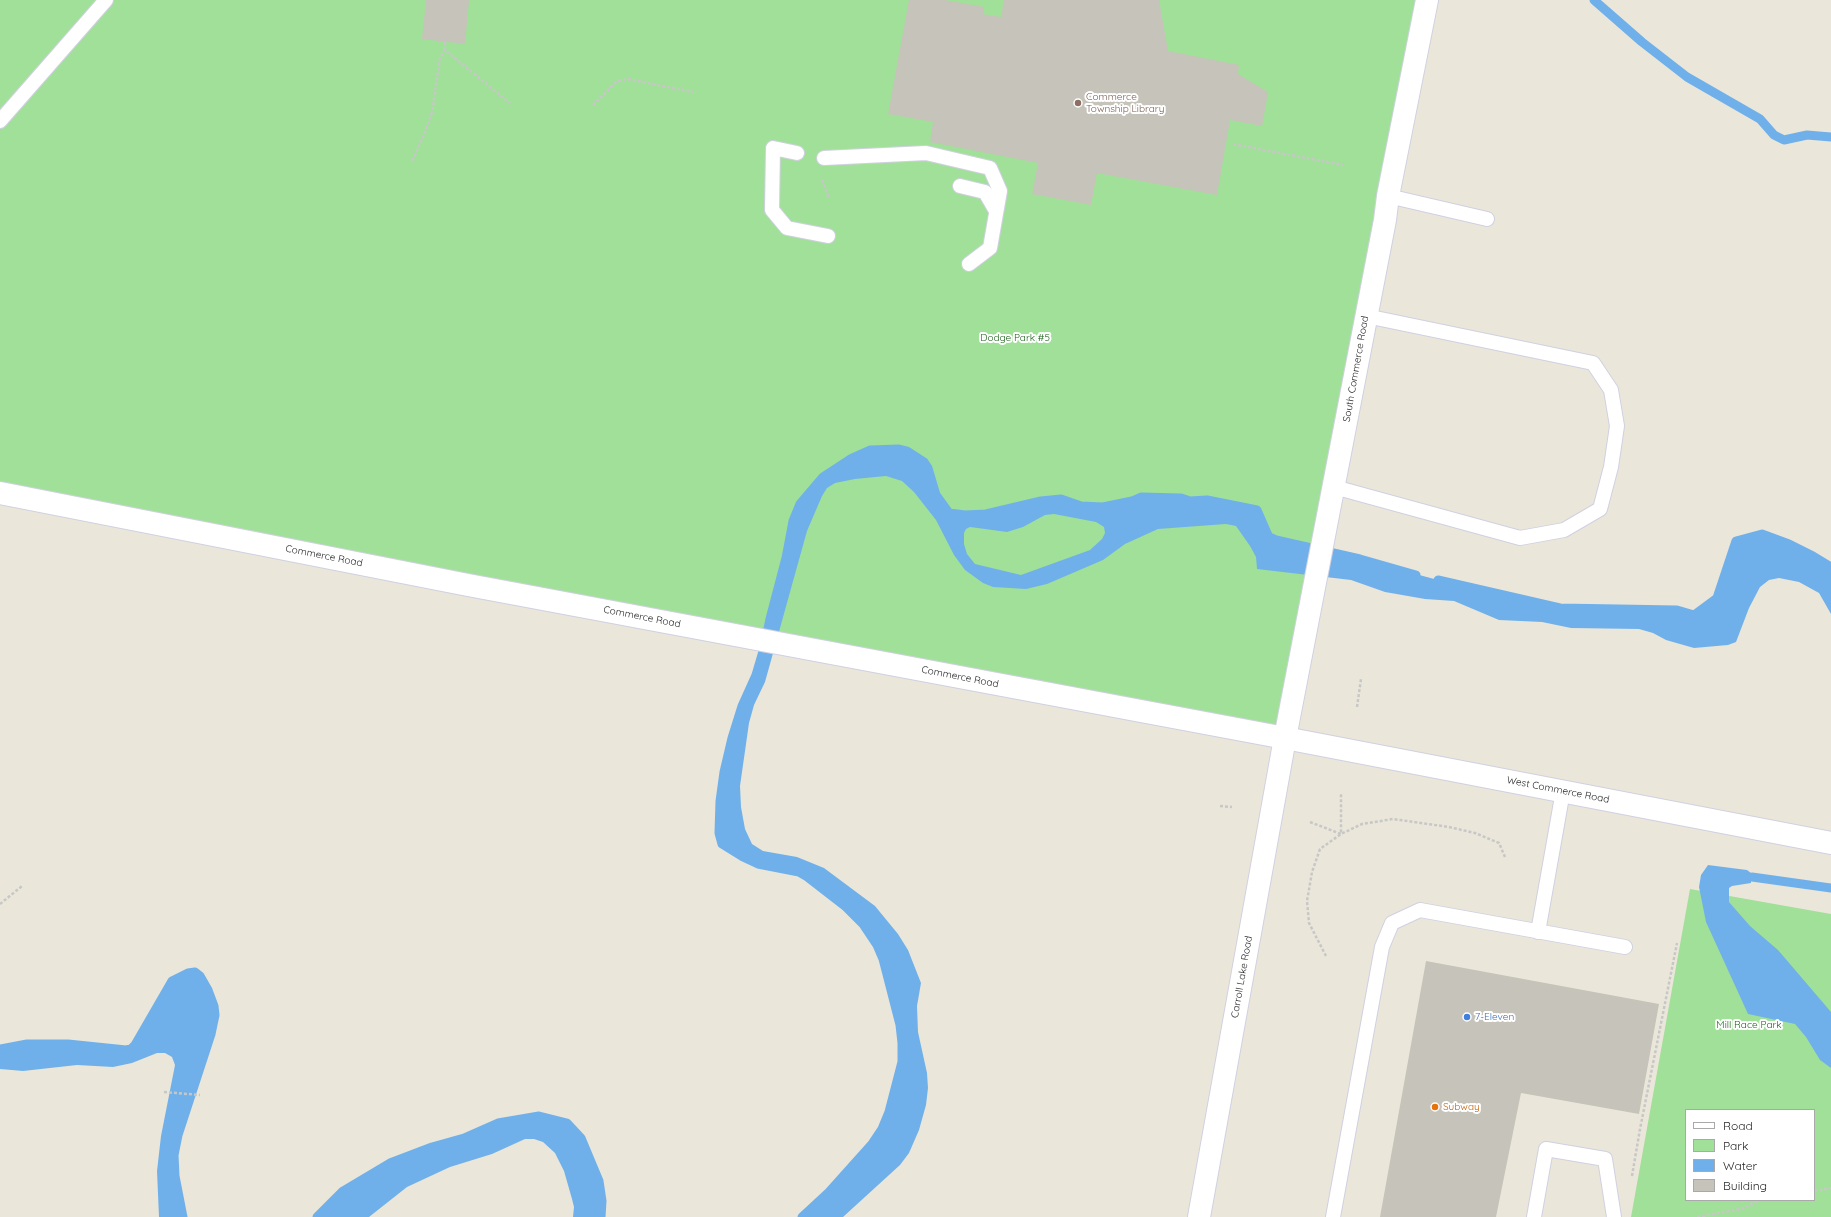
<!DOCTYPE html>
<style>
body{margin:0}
#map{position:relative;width:1831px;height:1217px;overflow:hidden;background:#eae7da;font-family:Quicksand,sans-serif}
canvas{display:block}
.legend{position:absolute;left:1685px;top:1109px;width:130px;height:92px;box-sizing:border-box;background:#fff;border:1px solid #a9a9a9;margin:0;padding:5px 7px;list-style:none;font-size:12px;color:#282828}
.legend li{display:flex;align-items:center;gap:8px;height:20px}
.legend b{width:20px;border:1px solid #a9a9a9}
</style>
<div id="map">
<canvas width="1831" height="1217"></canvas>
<ul class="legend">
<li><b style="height:5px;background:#fff"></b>Road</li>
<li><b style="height:11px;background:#a1e098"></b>Park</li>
<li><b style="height:11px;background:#70b0ea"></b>Water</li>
<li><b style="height:11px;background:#c6c3ba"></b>Building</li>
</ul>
</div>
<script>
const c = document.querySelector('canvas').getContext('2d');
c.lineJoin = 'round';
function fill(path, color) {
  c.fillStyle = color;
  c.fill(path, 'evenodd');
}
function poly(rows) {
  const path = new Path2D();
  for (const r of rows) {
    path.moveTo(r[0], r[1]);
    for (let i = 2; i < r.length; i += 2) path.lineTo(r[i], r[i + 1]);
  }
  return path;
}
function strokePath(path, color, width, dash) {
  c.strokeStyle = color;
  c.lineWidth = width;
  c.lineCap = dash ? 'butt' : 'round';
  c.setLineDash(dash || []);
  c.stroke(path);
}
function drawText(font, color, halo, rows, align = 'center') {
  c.font = font + ' Quicksand,sans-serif';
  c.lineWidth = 4;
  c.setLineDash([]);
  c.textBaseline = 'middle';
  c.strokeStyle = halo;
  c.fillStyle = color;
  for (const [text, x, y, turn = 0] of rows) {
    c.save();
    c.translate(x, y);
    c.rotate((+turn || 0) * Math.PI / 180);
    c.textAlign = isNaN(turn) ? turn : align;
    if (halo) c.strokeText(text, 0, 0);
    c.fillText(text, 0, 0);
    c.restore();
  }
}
fill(poly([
 [0,0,1423,0,1281,733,0,488],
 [1690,889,1831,914,1831,1217,1631,1217],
 [1686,1110,1814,1110,1814,1200,1686,1200]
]), '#a1e098');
fill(poly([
 [886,449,907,451,924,462,928,468,936,495,949,513,965,515,986,514,1041,501,1061,499,1081,506,1103,507,1132,501,1141,497,1181,498,1190,501,1207,500,1257,510,1267,533,1269,537,1276,540,1360,559,1449,583,1560,608,1677,610,1694,615,1717,598,1736,541,1762,534,1789,544,1813,556,1831,567,1831,614,1819,593,1799,582,1779,578,1769,580,1760,587,1749,608,1736,642,1728,645,1694,648,1666,640,1653,633,1639,629,1571,628,1542,622,1499,620,1454,601,1425,599,1385,592,1351,580,1257,569,1256,557,1250,546,1236,526,1226,524,1158,529,1125,544,1103,560,1047,584,1026,589,993,587,983,583,965,570,954,555,936,520,914,492,902,481,886,476,855,479,835,483,827,488,822,496,807,531,765,682,754,705,749,723,740,786,741,807,745,829,752,844,763,851,797,857,824,868,875,906,898,934,908,950,921,983,917,1006,918,1032,927,1073,928,1088,926,1105,919,1130,909,1153,900,1165,843,1217,802,1217,829,1192,872,1144,882,1129,889,1112,902,1062,902,1043,900,1025,883,959,877,945,863,924,846,907,807,876,799,872,758,864,726,848,722,844,719,833,720,801,724,772,732,738,742,706,756,675,764,648,770,619,786,558,793,521,800,504,823,477,852,458,870,450],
 [1054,514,1096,522,1104,527,1105,533,1102,539,1090,550,1021,575,975,564,967,554,964,544,964,533,966,529,970,527,1007,532,1023,527,1045,515],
 [1708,865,1747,870,1751,873,1751,883,1732,886,1729,888,1729,902,1750,926,1778,950,1831,1012,1831,1068,1820,1060,1806,1037,1795,1024,1748,1014,1706,922,1699,887,1701,875],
 [195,972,200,976,208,990,214,1006,215,1015,211,1034,178,1135,174,1155,175,1176,183,1217,159,1217,157,1171,161,1136,175,1065,172,1057,165,1053,157,1053,132,1063,113,1067,77,1065,23,1071,0,1069,0,1049,27,1044,68,1044,126,1050,131,1049,135,1045,172,981,188,973],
 [539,1116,567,1123,581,1138,599,1181,602,1201,601,1217,573,1217,574,1207,572,1199,564,1171,555,1153,543,1142,534,1139,525,1139,492,1154,450,1167,407,1187,369,1217,317,1217,343,1191,390,1163,432,1147,464,1138,498,1123]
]), '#70b0ea');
strokePath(poly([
 [1594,0,1642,42,1687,77,1760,119,1774,135,1784,140,1807,135,1831,137],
 [1438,580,1560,608,1677,610,1694,615,1717,598,1736,541,1762,534,1789,544,1813,556,1831,567],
 [1752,877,1831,888],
 [0,1049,27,1044,68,1044,126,1050,131,1049,135,1045,172,981,188,973,195,972,200,976,208,990,214,1006,215,1015,211,1034,178,1135,174,1155,175,1176,183,1217],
 [317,1217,343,1191,390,1163,432,1147,464,1138,498,1123,539,1116,567,1123,581,1138,599,1181,602,1201,601,1217],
 [802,1217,829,1192,872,1144,882,1129,889,1112,902,1062,902,1043,900,1025,883,959,877,945,863,924,846,907,806,876,799,872,758,864,743,857,722,844,719,833,720,801,724,772,732,738,742,706,756,675,764,648,770,619,786,558,793,521,800,504,823,477,852,458,870,450,899,449,907,451,924,462,928,468,936,495,949,513,965,515,986,514,1041,501,1061,499,1081,506,1103,507,1132,501,1141,497,1181,498,1190,501,1207,500,1257,510,1267,533,1269,537,1276,540,1360,559,1416,575]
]), '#70b0ea', 9);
fill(poly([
 [426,0,469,0,465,44,422,39],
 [909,0,945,0,984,7,983,14,1001,17,1004,0,1159,0,1168,51,1239,65,1238,74,1268,92,1262,126,1230,120,1217,195,1097,173,1091,205,1032,194,1038,163,930,142,933,122,888,114],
 [1426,961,1659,1004,1639,1114,1521,1093,1496,1217,1380,1217]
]), '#c6c3ba');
const service = poly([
 [0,121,106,0],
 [797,153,773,148,772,210,787,228,828,236],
 [824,158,926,153,990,168,1000,191,990,248,969,264],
 [960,186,985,192,996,211],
 [1388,196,1487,219],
 [1334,487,1520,538,1564,530,1600,509,1611,467,1617,426,1611,390,1593,363,1366,316],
 [1538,932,1563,791],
 [1333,1217,1382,947,1392,923,1420,910,1625,947],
 [1534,1217,1546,1149,1605,1159,1614,1217]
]);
const tertiary = poly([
 [1199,1217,1285,738,1385,220,1388,196,1427,0]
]);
const secondary = poly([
 [0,493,468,585,1285,738,1831,843]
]);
strokePath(service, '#d0d0e1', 16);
strokePath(tertiary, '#d0d0e1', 24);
strokePath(secondary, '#d0d0e1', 24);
strokePath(poly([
 [445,42,445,50,510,103],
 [593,105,617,81,628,79,693,92],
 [1233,144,1343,165],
 [412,161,424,135,432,112,440,58,445,50],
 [822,180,829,198],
 [1357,707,1361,679],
 [1220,806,1232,807],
 [1310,822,1341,834,1341,794],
 [0,904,22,886],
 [1326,956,1309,923,1307,901,1312,872,1320,849,1341,834,1362,824,1393,819,1449,827,1475,833,1499,843,1505,857],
 [164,1092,200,1095],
 [1632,1176,1640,1129,1677,943],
 [1814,1191,1831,1188],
 [1697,1217,1741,1209,1759,1200]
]), '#c7c7c7', 2.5, [3, 2]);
strokePath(service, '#fff', 14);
strokePath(tertiary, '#fff', 22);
strokePath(secondary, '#fff', 22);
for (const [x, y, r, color] of [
 [1078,103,4,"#8d6e63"],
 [1467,1017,4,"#3f7fe0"],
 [1435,1107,4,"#e8710a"]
]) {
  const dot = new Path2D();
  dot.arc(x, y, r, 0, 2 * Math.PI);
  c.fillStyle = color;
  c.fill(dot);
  strokePath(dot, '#fff', 1.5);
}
drawText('10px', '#785e54', '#fff', [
 ["Commerce",1086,97],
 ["Township Library",1086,109]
], 'left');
drawText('10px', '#1c621c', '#fff', [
 ["Dodge Park #5",1015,338],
 ["Mill Race Park",1749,1025]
]);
drawText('10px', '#282828', '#fff', [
 ["South Commerce Road",1356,369,-80],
 ["Commerce Road",324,556,11],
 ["Commerce Road",642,617,11],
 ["Commerce Road",960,677,11],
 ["West Commerce Road",1558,790,11],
 ["Carroll Lake Road",1242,977,-80]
]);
drawText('10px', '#366cbe', '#fff', [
 ["7-Eleven",1475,1017]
], 'left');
drawText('10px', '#c56008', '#fff', [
 ["Subway",1443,1107]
], 'left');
</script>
